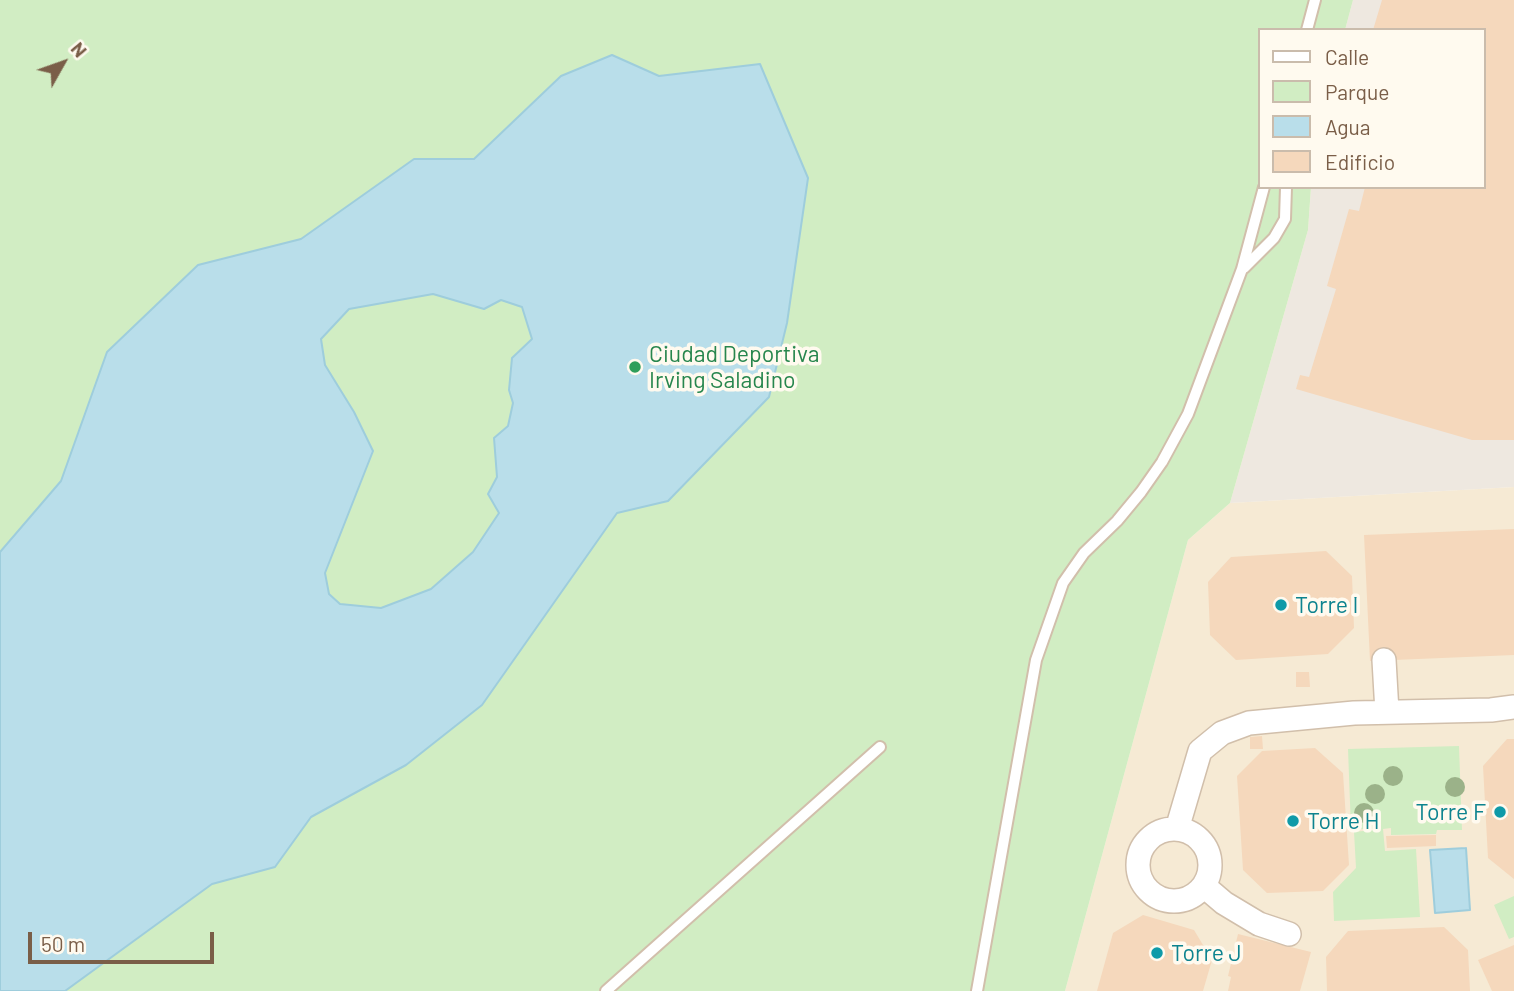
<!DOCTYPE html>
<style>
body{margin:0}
#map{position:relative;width:1514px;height:991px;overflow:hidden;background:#fef7e7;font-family:Barlow,sans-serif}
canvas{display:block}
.legend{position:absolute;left:1258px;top:28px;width:228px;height:161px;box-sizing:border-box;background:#fffaef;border:2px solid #cabcac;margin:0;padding:9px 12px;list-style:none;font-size:21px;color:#7a5e48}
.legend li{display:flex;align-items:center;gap:14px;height:35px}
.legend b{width:35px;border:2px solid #cabcac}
.north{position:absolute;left:28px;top:28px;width:70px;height:70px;-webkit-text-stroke:5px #fffaef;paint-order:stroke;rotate:50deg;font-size:19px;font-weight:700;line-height:28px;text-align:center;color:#7a5e48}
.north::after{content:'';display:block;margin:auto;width:24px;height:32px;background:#7a5e48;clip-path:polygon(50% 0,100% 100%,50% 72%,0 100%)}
.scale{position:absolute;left:28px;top:932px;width:186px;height:32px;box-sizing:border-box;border:4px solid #7a5e48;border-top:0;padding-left:9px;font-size:21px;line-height:24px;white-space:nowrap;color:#7a5e48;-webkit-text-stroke:5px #fffaef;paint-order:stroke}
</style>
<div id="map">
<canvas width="1514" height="991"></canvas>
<ul class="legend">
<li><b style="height:9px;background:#fff"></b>Calle</li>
<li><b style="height:19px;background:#d1edc3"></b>Parque</li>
<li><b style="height:19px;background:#b9deea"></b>Agua</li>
<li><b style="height:19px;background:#f5d8bc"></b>Edificio</li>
</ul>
<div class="north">N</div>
<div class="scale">50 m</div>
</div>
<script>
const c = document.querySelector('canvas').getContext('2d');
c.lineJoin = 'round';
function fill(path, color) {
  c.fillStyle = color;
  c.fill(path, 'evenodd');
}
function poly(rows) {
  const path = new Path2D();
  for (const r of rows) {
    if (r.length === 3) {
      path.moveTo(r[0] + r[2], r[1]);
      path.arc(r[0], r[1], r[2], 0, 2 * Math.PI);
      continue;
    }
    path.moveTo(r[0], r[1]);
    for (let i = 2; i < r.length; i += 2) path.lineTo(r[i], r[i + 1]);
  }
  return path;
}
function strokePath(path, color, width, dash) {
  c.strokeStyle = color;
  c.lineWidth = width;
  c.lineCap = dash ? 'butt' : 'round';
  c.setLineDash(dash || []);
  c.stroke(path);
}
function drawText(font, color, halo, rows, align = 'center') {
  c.font = font + ' Barlow,sans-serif';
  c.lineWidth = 7;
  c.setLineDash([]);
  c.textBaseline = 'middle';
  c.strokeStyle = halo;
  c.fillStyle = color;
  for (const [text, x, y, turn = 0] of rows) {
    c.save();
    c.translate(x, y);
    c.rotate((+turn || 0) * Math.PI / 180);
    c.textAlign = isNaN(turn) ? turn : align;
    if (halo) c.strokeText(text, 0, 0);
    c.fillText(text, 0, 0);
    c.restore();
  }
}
fill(poly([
 [1514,487,1514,991,1065,991,1188,540,1230,503]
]), '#f6ead4');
fill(poly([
 [1353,0,1514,0,1514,487,1230,503,1308,230,1311,187,1484,187,1484,30,1345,30]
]), '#eee8e0');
fill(poly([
 [0,0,1353,0,1345,30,1260,30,1260,187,1311,187,1308,230,1230,503,1188,540,1065,991,0,991],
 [1459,746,1462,830,1437,830,1436,834,1391,835,1391,828,1383,829,1385,851,1416,849,1420,917,1334,921,1333,892,1356,868,1354,832,1381,829,1351,829,1348,749],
 [1514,896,1514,937,1509,939,1494,905]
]), '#d1edc3');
const water = poly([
 [612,55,659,76,760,64,808,178,787,323,769,397,668,501,617,513,482,705,406,765,311,817,275,867,212,884,65,991,0,991,0,552,61,481,107,352,198,265,301,239,414,159,474,159,561,76,612,55],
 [433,294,484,309,501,300,522,307,532,339,512,358,509,390,513,403,508,426,494,438,497,477,488,494,499,513,473,552,431,589,381,608,340,604,329,594,325,573,373,451,354,412,325,365,321,339,349,309,433,294],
 [1466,848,1470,910,1435,913,1430,850,1466,848]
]);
fill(water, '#b9deea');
strokePath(water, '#9ecddc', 2);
fill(poly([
 [1382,0,1514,0,1514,440,1472,440,1296,389,1300,375,1309,377,1336,289,1327,286,1349,209,1359,211,1365,187,1484,187,1484,30,1373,30],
 [1514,529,1514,655,1370,661,1364,535],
 [1326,551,1352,576,1354,628,1328,654,1236,660,1210,635,1208,582,1231,557],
 [1296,672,1309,672,1310,687,1296,687],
 [1262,736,1263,749,1250,749,1250,737],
 [1507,739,1514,739,1514,879,1488,858,1483,766],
 [1315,748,1343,773,1349,865,1323,891,1267,893,1243,870,1237,776,1262,751],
 [1436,835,1436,846,1387,848,1386,836],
 [1143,915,1194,930,1212,960,1203,991,1097,991,1113,933],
 [1444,927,1468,950,1470,991,1327,991,1326,957,1348,931],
 [1238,934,1311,952,1300,991,1228,991,1231,977,1228,976],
 [1514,945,1514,991,1492,991,1478,960]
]), '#f5d8bc');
const lane = poly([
 [1307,30,1315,0],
 [1244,268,1274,238,1285,219,1286,187],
 [606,991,880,747],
 [977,991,1036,660,1063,583,1084,553,1117,521,1141,492,1162,462,1188,414,1242,269,1264,187]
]);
const street = poly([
 [1384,660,1387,712],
 [1177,829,1200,751,1222,733,1249,723,1354,713,1491,710,1514,707],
 [1174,865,36],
 [1204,886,1224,903,1259,924,1289,934]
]);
strokePath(lane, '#d1bfab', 14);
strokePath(street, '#d1bfab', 26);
strokePath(lane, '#fff', 10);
strokePath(street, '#fff', 23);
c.fillStyle = '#9bb289';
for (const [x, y] of [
 [1393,776],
 [1455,787],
 [1375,794],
 [1364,813]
]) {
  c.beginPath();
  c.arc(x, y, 10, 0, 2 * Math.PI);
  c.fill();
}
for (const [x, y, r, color] of [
 [635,367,7,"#2e9e5b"],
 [1281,605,7,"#0f9aa8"],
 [1500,812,7,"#0f9aa8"],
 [1293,821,7,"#0f9aa8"],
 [1157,953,7,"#0f9aa8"]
]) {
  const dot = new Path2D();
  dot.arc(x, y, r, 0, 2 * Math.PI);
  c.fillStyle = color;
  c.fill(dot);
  strokePath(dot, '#fffaef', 2.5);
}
drawText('23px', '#27864d', '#fffaef', [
 ["Ciudad Deportiva",649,354],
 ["Irving Saladino",649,380]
], 'left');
drawText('23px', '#0d838f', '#fffaef', [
 ["Torre I",1295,605],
 ["Torre F",1486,812,"right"],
 ["Torre H",1307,821],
 ["Torre J",1171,953]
], 'left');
</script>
